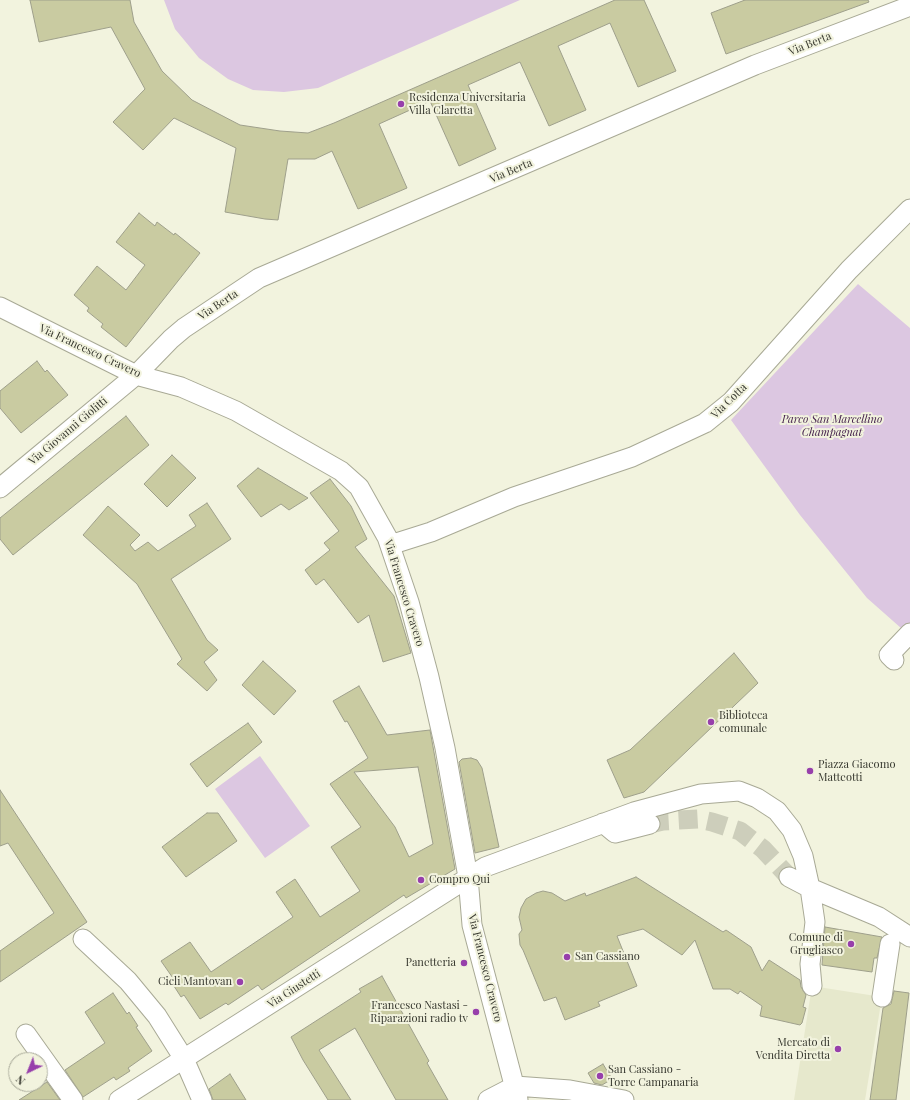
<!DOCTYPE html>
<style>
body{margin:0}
#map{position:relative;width:910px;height:1100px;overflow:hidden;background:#f2f3de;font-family:"Playfair Display",serif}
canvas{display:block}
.north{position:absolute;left:8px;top:1052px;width:40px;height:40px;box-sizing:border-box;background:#f2f3de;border:1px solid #a7a898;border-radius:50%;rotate:223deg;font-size:11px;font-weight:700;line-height:16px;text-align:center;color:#37382f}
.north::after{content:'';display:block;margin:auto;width:14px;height:18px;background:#973fab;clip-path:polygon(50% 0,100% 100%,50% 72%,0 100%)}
</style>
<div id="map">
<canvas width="910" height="1100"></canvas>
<div class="north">N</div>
</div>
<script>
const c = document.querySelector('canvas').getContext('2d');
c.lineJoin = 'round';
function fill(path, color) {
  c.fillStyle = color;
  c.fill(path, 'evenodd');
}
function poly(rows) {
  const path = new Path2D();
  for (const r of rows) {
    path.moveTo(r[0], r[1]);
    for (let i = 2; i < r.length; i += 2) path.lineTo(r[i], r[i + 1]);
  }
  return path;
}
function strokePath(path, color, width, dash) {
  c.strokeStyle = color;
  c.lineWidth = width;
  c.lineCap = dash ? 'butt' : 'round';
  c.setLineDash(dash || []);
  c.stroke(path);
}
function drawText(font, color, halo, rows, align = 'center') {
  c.font = font + ' "Playfair Display",serif';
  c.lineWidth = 4;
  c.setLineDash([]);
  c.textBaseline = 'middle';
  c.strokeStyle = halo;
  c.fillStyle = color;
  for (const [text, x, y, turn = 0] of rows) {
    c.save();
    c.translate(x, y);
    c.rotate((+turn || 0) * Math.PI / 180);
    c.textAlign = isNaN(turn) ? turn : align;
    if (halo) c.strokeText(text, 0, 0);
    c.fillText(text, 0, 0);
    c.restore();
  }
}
fill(poly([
 [812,986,882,997,865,1100,794,1100]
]), '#e6e8cc');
fill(poly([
 [164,0,520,0,318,88,284,92,253,90,228,79,199,58,175,29],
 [858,284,910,328,910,636,867,598,800,515,731,420],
 [260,756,310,826,265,858,215,789]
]), '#dcc7e1');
const building = poly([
 [30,0,130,0,134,22,162,71,192,100,240,125,280,131,308,133,334,123,615,0,644,0,676,71,638,87,610,23,558,46,586,110,549,126,520,62,468,85,496,149,459,166,430,101,379,124,407,188,358,209,332,151,315,159,288,159,278,220,265,219,225,212,236,148,174,118,143,150,113,122,145,89,111,27,39,42,30,0],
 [745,0,868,0,869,2,726,54,711,13,745,0],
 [139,213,155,226,157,222,174,235,175,233,200,253,126,347,101,327,103,324,87,311,89,308,74,295,97,266,126,290,145,265,116,242,139,213],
 [37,361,45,372,47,370,68,395,21,433,0,408,0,391,37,361],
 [126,416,149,445,13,555,0,539,0,518,126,416],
 [172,455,196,478,167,507,144,484,172,455],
 [258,468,308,498,289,510,281,504,261,517,237,486,258,468],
 [330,479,351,506,367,539,355,547,394,596,411,653,383,662,369,615,358,623,324,579,316,585,305,570,330,550,324,543,339,531,310,493,330,479],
 [207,503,231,539,171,579,207,640,218,650,204,662,217,680,207,691,177,664,182,659,137,584,83,535,108,506,140,535,130,545,135,551,148,542,158,551,196,526,189,515,207,503],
 [734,653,758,683,644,792,624,798,607,760,630,750,734,653],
 [263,661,296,691,274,715,242,685,263,661],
 [359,686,387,735,430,730,455,869,406,898,404,895,262,990,258,985,228,1005,226,1003,200,1019,184,995,181,997,172,983,175,981,161,961,190,942,211,972,293,917,276,892,295,879,320,917,360,891,331,847,361,827,330,784,368,758,347,721,345,722,333,701,359,686],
 [418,767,433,844,409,857,395,827,354,772,418,767],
 [248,723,262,742,207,787,190,764,248,723],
 [471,758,477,760,482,768,499,847,475,853,459,762,462,759,471,758],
 [0,790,87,922,0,982,0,951,54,913,8,843,0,846,0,790],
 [207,813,218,813,237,841,186,877,162,847,207,813],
 [636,877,723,932,726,930,751,947,762,971,769,960,800,980,801,987,806,995,803,1007,806,1008,802,1023,800,1025,760,1016,762,1006,740,991,738,994,730,989,713,989,695,940,682,955,643,929,617,936,637,986,598,1002,600,1006,565,1020,556,997,544,1001,523,950,520,945,519,934,522,930,519,917,521,908,526,899,536,893,543,891,552,893,565,901,585,893,586,896,636,877],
 [825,927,882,937,877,958,874,958,872,972,822,965,825,927],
 [382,976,429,1061,427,1063,448,1100,396,1100,355,1028,319,1050,351,1100,328,1100,303,1060,291,1037,361,992,359,989,382,976],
 [894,991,909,993,896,1100,870,1100,883,1008,891,1004,894,991],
 [113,993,127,1014,129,1012,138,1026,136,1027,152,1051,128,1068,130,1071,116,1080,114,1077,83,1097,65,1070,105,1043,85,1012,113,993],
 [603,1064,612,1079,602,1085,594,1083,588,1073,603,1064],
 [230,1074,246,1100,213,1100,209,1089,230,1074],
 [47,1082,60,1100,19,1100,47,1082]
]);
fill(building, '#c9cba1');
strokePath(building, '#9e9f8b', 1);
strokePath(poly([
 [650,824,663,821,698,819,712,822,740,831,763,849,789,877]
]), '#cdcebb', 19, [19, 10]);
const minor = poly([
 [0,307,136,375,181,387,236,411,341,471,359,487,387,537,409,602,429,677,445,748,468,877,472,925,518,1100],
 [0,488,136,375,171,339,184,328,259,278,755,65,910,6],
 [390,545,431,532,514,497,632,457,705,423,731,402,849,270,910,209],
 [894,660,889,655,910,633],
 [603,823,615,833,650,824],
 [789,877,810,888,879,917,910,937],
 [83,939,128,981,157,1016,184,1059,202,1100],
 [882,997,890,944],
 [26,1034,73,1100],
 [119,1100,485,867,634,812,701,794,739,791,757,798,777,811,792,830,803,856,810,888,815,922,810,964,812,986],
 [488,1100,515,1086,570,1090,624,1100]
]);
strokePath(minor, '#a8a995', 21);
strokePath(minor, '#fff', 19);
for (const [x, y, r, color] of [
 [401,104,4,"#973fab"],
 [711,722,4,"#973fab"],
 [810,771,4,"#973fab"],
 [421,880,4,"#973fab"],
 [851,944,4,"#973fab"],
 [567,957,4,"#973fab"],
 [464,963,4,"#973fab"],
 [240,982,4,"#973fab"],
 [476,1012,4,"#973fab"],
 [838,1049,4,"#973fab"],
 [600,1076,4,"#973fab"]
]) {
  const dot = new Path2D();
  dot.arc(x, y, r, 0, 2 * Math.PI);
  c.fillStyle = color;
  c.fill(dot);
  strokePath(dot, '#f2f3de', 1.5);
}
drawText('11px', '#37382f', '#f2f3de', [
 ["Via Berta",810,44,-22],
 ["Via Berta",511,171,-23],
 ["Via Berta",218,305,-34],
 ["Via Francesco Cravero",90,351,25],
 ["Via Cotta",729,401,-44],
 ["Via Giovanni Giolitti",68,431,-40],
 ["Via Francesco Cravero",404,593,73],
 ["Via Francesco Cravero",485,968,76],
 ["Via Giustetti",294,989,-33]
]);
drawText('11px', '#37382f', '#f2f3de', [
 ["Residenza Universitaria",409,98],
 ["Villa Claretta",409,111],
 ["Biblioteca",719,716],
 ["comunale",719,729],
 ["Piazza Giacomo",818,765],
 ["Matteotti",818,778],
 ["Compro Qui",429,880],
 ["Comune di",843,938,"right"],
 ["Grugliasco",843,951,"right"],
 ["San Cassiano",575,957],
 ["Panetteria",456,963,"right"],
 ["Cicli Mantovan",232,982,"right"],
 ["Francesco Nastasi -",468,1006,"right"],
 ["Riparazioni radio tv",468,1019,"right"],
 ["Mercato di",830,1043,"right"],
 ["Vendita Diretta",830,1056,"right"],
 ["San Cassiano -",608,1070],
 ["Torre Campanaria",608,1083]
], 'left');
drawText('italic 11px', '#421e4a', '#f2f3de', [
 ["Parco San Marcellino",832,420],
 ["Champagnat",832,433]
]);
</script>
